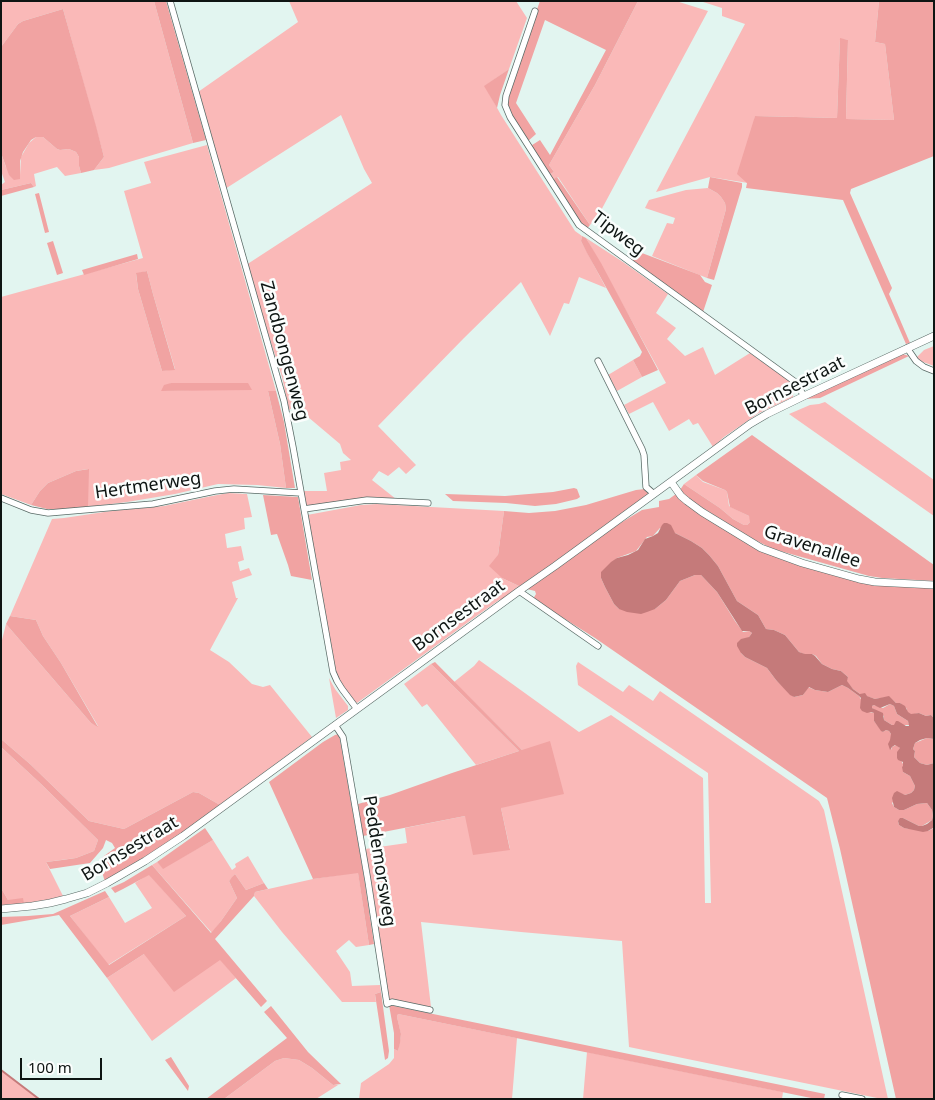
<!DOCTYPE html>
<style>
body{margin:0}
#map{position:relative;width:935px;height:1100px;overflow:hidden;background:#e2f5f0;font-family:"Noto Sans",sans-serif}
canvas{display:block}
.frame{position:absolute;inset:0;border:2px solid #0e1513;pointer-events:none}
.scale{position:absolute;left:20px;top:1058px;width:82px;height:22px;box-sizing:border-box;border:2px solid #0e1513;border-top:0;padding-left:6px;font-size:15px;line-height:18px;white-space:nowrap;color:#0e1513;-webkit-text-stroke:4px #fbfefd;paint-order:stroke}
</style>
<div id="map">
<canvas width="935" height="1100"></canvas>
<div class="frame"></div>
<div class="scale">100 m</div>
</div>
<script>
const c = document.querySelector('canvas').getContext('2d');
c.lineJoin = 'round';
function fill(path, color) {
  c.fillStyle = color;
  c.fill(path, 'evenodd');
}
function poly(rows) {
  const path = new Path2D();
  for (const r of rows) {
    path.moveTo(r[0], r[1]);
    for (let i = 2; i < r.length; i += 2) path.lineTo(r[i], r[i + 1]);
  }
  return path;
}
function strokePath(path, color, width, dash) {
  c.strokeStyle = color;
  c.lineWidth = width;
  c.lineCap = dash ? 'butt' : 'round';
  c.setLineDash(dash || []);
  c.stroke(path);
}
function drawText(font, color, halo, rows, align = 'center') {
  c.font = font + ' "Noto Sans",sans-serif';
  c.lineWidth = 5;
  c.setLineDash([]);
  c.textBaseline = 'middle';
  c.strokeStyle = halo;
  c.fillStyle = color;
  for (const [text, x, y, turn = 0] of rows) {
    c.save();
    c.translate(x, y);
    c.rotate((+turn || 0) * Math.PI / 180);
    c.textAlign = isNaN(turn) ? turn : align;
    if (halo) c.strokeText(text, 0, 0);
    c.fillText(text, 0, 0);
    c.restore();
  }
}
fill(poly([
 [1,1,154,1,193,143,109,168,94,170,104,157,63,9,23,21,18,24,1,47],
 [289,1,516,1,527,18,509,69,485,86,501,115,575,231,582,236,581,241,606,288,579,277,569,304,564,303,550,336,521,282,464,338,378,426,416,465,406,474,399,467,388,476,379,471,372,480,396,499,367,497,305,507,302,491,327,491,324,473,341,470,340,462,351,460,343,453,340,444,295,406,289,410,282,377,246,265,372,183,364,169,341,115,225,189,198,92,298,22],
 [638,1,676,1,708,11,598,216,590,225,558,177,552,180,548,175,554,172,549,165,595,85],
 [700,1,879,1,875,42,885,44,894,120,846,119,848,40,840,39,837,118,755,116,748,183,710,177,656,192,745,24,722,16,722,8],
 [36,137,43,137,57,149,60,150,69,149,76,152,79,157,79,166,81,173,65,176,57,167,34,174,36,186,34,187,31,183,1,190,1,185,5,182,1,171,1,153,6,167,20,175,21,157,29,143],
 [207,145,276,391,268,391,280,444,286,488,257,485,218,484,175,494,127,502,88,507,88,469,76,471,48,483,40,491,31,505,1,494,1,297,143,258,124,191,151,183,144,162],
 [147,271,153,294,175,369,162,371,138,289,136,274],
 [171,383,192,390,162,391],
 [708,188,717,193,721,197,725,203,726,209,707,278,652,256,667,223,673,224,675,218,645,208,649,200,686,190],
 [586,238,623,262,668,294,656,313,676,328,667,339,685,356,703,347,715,375,750,353,794,384,793,397,759,413,724,437,713,447,698,423,693,425,689,419,669,431,653,402,629,414,624,405,666,383],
 [934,346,934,366,915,359,924,350],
 [633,360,642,377,617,391,608,375],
 [825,402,934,480,934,516,789,414,810,405,819,404],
 [696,475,703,482,725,490,727,492,729,506,749,516,750,518,750,522,747,525,744,525,733,519,720,508,684,484],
 [228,493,247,494,252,517,244,518,245,529,225,534,227,548,241,546,244,560,238,562,240,571,249,568,252,575,232,582,236,598,238,598,210,650,229,662,252,684,263,687,270,685,312,737,220,805,199,793,193,792,124,829,89,821,30,764,1,739,1,644,6,624,91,723,98,726,61,663,43,636,36,620,10,616,52,519,64,518,111,511,164,506,207,497],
 [377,504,504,511,498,555,502,578,519,586,478,615,357,703,353,700,336,680,307,515,361,505],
 [479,660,579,732,611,715,703,778,705,903,711,903,708,773,578,685,576,666,578,662,623,692,629,685,653,701,660,691,819,801,824,810,888,1099,882,1099,629,1047,622,941,521,932,421,922,431,1007,388,999,365,849,407,843,405,828,465,816,510,849,501,808,522,750,454,682,474,666],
 [431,664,519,751,476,765,427,704,422,707,404,684],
 [329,678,335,689,348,706,348,710,336,718],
 [1,747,40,783,98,840,94,851,76,858,46,862,64,898,24,904,8,900,1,888],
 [213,840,232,870,236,867,235,864,248,856,264,883,246,890,235,874,229,881,237,898,221,921,212,933,152,865,157,862,163,868],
 [358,872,369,945,356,947,349,940,336,951,350,972,352,986,380,985,381,992,375,994,376,1002,342,1002,282,932,254,896,255,892,313,879],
 [149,874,186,916,108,965,70,916,109,897,125,923,152,908,135,883],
 [144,954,220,959,236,978,152,1041,107,978],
 [398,1014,517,1038,512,1099,359,1099,361,1083,389,1064,394,1058,394,1049,398,1051,401,1035,397,1017],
 [587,1052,783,1092,782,1099,583,1099],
 [284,1058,299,1060,312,1068,333,1085,338,1085,316,1099,224,1099,275,1061],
 [1,1070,39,1099,1,1099]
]), '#fab9b8');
fill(poly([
 [154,1,166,1,206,140,193,143],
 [540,1,638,1,595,85,549,165,554,172,548,175,529,147,540,140,550,155,606,50,545,20,516,103,536,134,527,142,510,117,506,96],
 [879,1,934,1,934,156,851,189,850,193,892,288,889,294,910,343,906,344,843,200,746,188,747,183,737,174,755,116,837,118,840,38,848,40,846,119,894,120,885,44,875,42],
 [63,9,96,126,104,157,94,170,81,173,79,166,79,157,76,152,69,149,60,150,57,149,43,137,36,137,31,140,23,152,20,161,20,179,14,180,9,175,1,153,1,47,18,24,23,21],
 [509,69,500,95,497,108,484,86],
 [557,177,590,225,586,230,552,180],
 [710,177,742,183,742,187,714,280,707,278,726,209,725,203,721,197,717,193,708,188],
 [31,183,34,187,1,196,1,190],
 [39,193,49,232,45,233,35,194],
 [582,236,586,238,601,263,658,370,642,377,633,360,640,356,642,352,587,253,581,241],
 [53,241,63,273,57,275,47,243],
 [634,250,700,275,705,282,712,285,703,312,629,260],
 [137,254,138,259,84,275,82,270],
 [147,271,153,294,175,370,162,371,138,289,136,273],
 [903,354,909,356,820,398,805,399],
 [171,383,248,383,252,390,161,391,164,385],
 [268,391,276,391,278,399,284,422,295,488,286,488,280,444],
 [752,435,934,565,934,581,882,578,869,576,773,549,753,539,688,499,684,494,680,490,684,484,720,508,733,519,744,525,747,525,750,522,749,516,730,507,727,492,725,490,703,481,696,475],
 [89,469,88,507,63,509,47,509,31,505,40,491,48,483,76,471],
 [574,488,577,489,580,497,577,499,556,504,535,506,506,503,453,501,445,494,505,496,553,492],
 [645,489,647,491,648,494,647,496,502,602,500,599,519,586,502,578,489,566,498,555,504,511,529,513,555,511,586,505,636,490],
 [676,494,761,551,870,583,934,588,934,718,931,715,926,716,919,713,911,715,907,712,907,709,900,703,896,703,889,697,875,699,860,694,853,689,846,681,848,677,841,671,832,669,822,664,816,656,812,654,804,654,799,652,785,635,774,630,766,629,758,615,737,601,718,566,709,555,702,548,691,541,675,533,660,528,653,536,647,537,636,551,617,558,601,578,605,587,614,604,619,609,655,609,666,600,680,581,695,575,701,575,717,592,735,621,743,632,749,631,752,633,749,637,741,653,745,657,767,668,776,680,794,697,803,695,808,687,815,690,828,692,842,685,848,688,859,696,869,712,874,713,874,721,883,732,886,730,889,731,891,734,891,750,892,747,896,745,900,748,901,760,903,764,903,772,910,776,915,786,914,790,911,793,905,795,901,794,892,803,894,807,899,810,904,810,917,804,927,803,932,810,933,816,932,820,922,826,919,826,903,818,898,821,899,825,904,828,928,831,934,828,934,1099,896,1099,840,849,827,798,595,638,533,599,536,594,535,591,527,589,594,539,642,510,659,507,659,501,669,499],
 [263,495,298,497,312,580,291,576,288,565,277,534,271,535],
 [10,616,36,620,43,636,61,663,98,727,91,723,6,624],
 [435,662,522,750,550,741,564,794,501,808,510,850,473,855,465,816,363,836,358,804,390,795,452,773,519,751,431,664],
 [890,704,894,706,897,714,908,721,909,725,892,725,884,720,884,716,872,708,872,706,874,705,883,708],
 [339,734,363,871,374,944,369,945,358,873,313,879,269,782,323,742,335,735],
 [927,738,934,739,934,763,927,765,920,763,914,757,915,751,913,749,915,743],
 [1,739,30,764,89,821,124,829,193,792,199,793,220,805,181,834,105,882,99,862,104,856,115,848,112,843,106,840,103,848,90,863,50,869,46,862,62,860,76,858,94,851,98,840,40,783,1,747],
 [205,828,213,840,163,869,157,862],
 [152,865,211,933,221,921,237,898,229,881,232,877,235,874,246,890,264,883,268,889,255,892,254,896,215,939,267,1001,261,1007,220,960,174,992,144,954,107,978,59,915,1,925,1,917,28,916,53,914,105,891,109,897,70,916,109,965,186,916,149,875,123,889,115,893,111,888,124,882],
 [1,888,8,900,23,898,24,904,1,905],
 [381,992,389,1051,388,1058,385,1060,375,994],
 [389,1005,825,1094,824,1099,816,1099,398,1014,397,1017,401,1034,400,1043,398,1051,394,1049,394,1033],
 [271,1006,308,1052,341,1084,333,1085,312,1068,299,1060,284,1058,275,1061,224,1099,206,1099,287,1038,264,1012],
 [171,1057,189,1086,188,1091,165,1060]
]), '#f1a3a2');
fill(poly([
 [664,523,667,523,671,525,675,533,691,541,702,548,709,555,718,566,737,601,758,615,766,629,774,630,785,635,799,652,805,654,812,654,815,656,822,664,832,669,841,671,848,677,847,681,853,689,860,694,865,693,867,696,875,699,889,696,896,703,900,703,905,706,908,712,911,714,919,713,926,716,931,715,934,718,934,739,927,738,920,740,915,743,913,749,915,751,914,757,920,763,927,765,934,763,933,828,928,831,923,832,904,828,899,825,898,821,900,818,903,818,919,826,922,826,927,824,932,820,933,816,932,810,927,803,917,804,904,810,899,810,894,807,892,798,894,793,897,791,905,795,911,793,914,790,915,786,910,776,903,772,902,767,903,766,903,762,898,760,897,758,897,752,900,748,895,745,892,747,890,750,888,744,890,740,891,734,889,731,886,730,883,732,881,731,874,721,874,713,871,712,867,713,862,711,860,708,861,698,859,696,848,688,842,685,828,692,815,690,809,687,803,695,794,697,790,695,776,680,767,668,745,657,741,653,737,646,737,643,741,639,749,637,752,633,749,631,742,631,717,592,701,575,695,575,680,581,666,600,655,609,647,612,641,614,627,612,619,609,614,604,605,587,601,578,601,572,611,562,617,558,628,555,638,550,645,539,653,536,658,533,662,525],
 [890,704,894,706,897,714,908,721,909,726,906,726,898,721,896,721,894,725,892,725,884,720,883,713,872,708,872,706,874,705,880,708]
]), '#c57a7a');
strokePath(poly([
 [1,1070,39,1099]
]), '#c57a7a', 2);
const minor = poly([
 [170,1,284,401,293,447,333,672,337,681,342,689,357,709],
 [535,11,506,96,505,105,510,117,579,225,794,381,798,386,804,396],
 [907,348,916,361,924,367,934,371],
 [598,361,642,449,644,455,646,487,654,494],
 [1,498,31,510,48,513,153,504,215,491,234,489,301,493],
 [304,509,367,500,428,503],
 [519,591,598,646],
 [335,725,343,737,368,881,387,1004,392,1002,430,1010],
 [842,1095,862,1099]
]);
const tertiary = poly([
 [671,482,681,496,687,501,702,512,761,548,802,563,859,579,875,582,934,585],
 [1,909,32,906,50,903,66,899,87,893,107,883,145,861,183,836,519,591,555,566,750,424,767,414,804,396,934,336]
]);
strokePath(minor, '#596a66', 7);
strokePath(tertiary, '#596a66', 8);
strokePath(minor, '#fff', 5.5);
strokePath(tertiary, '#fff', 7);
drawText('18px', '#0e1513', '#fbfefd', [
 ["Tipweg",618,234,37],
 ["Zandbongenweg",284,351,75],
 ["Bornsestraat",795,386,-27],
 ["Hertmerweg",148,486,-8],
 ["Gravenallee",812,547,18],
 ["Bornsestraat",459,616,-36],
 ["Bornsestraat",130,849,-31],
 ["Peddemorsweg",379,861,81]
]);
</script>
